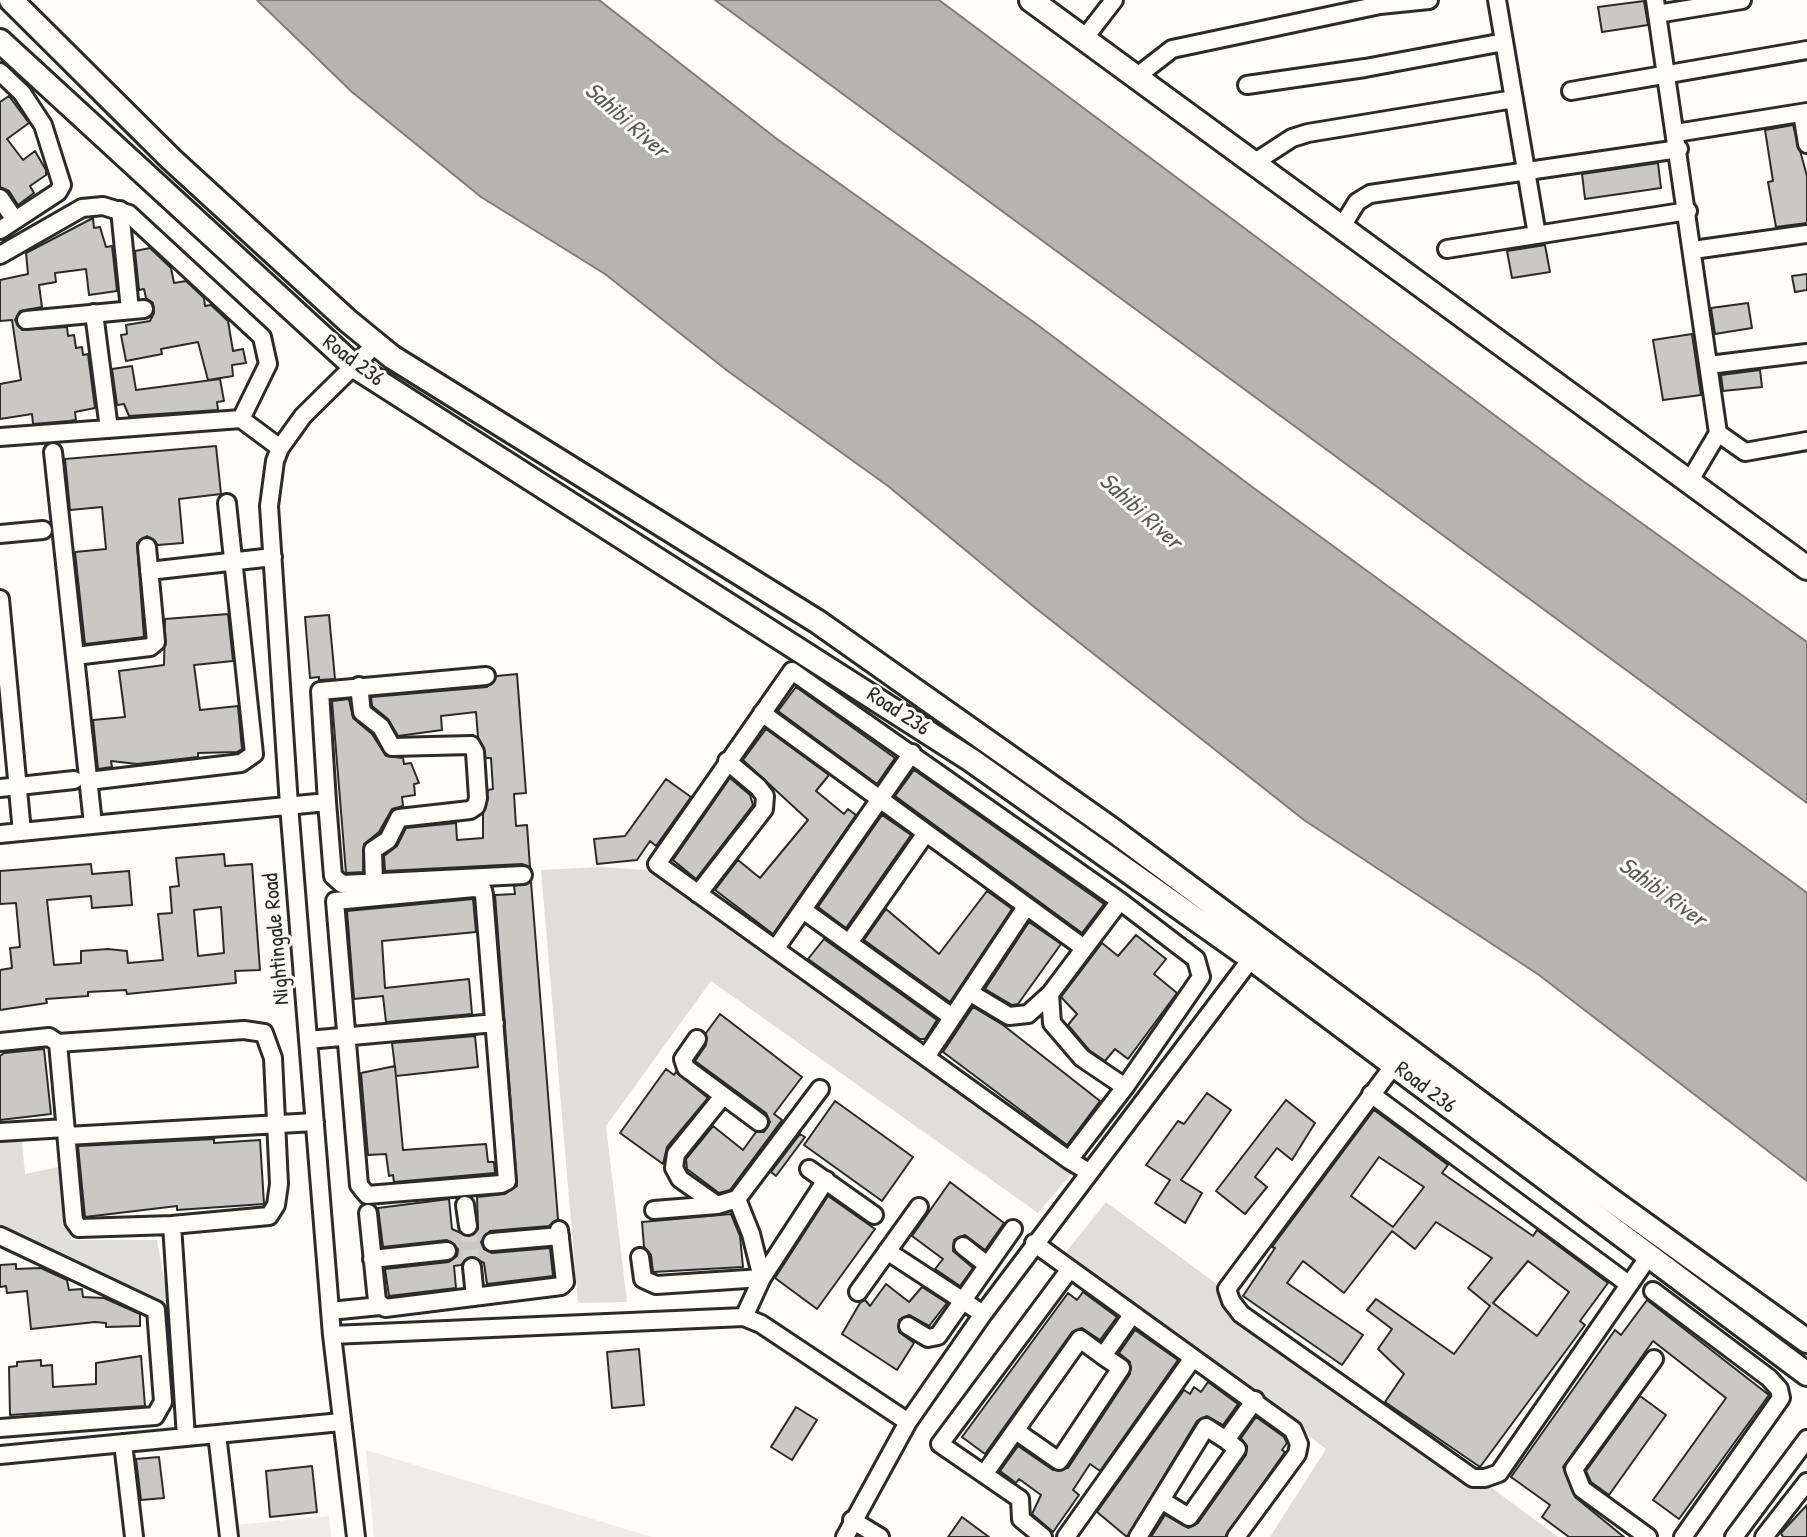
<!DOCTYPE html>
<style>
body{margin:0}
canvas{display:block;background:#fdfcf7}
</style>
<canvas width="1807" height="1537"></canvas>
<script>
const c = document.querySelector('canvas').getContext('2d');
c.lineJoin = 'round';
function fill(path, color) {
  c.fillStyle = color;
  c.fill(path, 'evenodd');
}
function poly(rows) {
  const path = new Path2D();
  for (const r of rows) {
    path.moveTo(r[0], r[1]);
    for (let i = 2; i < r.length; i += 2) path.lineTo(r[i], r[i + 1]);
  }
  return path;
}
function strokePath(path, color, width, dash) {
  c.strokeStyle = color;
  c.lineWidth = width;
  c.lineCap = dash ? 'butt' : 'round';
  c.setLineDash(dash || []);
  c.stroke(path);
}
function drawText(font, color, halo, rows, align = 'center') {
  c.font = font + ' "Patrick Hand",sans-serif';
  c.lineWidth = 6;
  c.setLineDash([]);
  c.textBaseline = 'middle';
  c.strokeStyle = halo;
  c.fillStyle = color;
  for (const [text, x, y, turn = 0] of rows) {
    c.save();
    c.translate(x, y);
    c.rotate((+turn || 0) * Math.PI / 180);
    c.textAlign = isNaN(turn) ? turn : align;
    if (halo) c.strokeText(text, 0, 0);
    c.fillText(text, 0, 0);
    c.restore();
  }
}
fill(poly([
 [366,1450,652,1537,374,1537],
 [329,1516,331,1537,236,1537,235,1525]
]), '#edece8');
fill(poly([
 [600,867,647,870,1072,1173,1038,1213,711,981,606,1126,627,1302,578,1303,541,870],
 [21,1133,25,1174,58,1167,71,1240,157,1240,169,1306,0,1226,0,1134],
 [1106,1202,1558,1537,1270,1537,1326,1449,1066,1252]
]), '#dfdeda');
const water = poly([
 [257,0,599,0,777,139,1035,323,1251,486,1802,889,1807,893,1807,1181,1539,975,1304,820,1033,606,888,486,729,372,605,274,481,197,352,92,257,0],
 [715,0,939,0,1576,476,1807,642,1807,803,715,0]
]);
fill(water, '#b5b4b1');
strokePath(water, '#7e7d7b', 2);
const building = poly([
 [1644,1,1648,25,1602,32,1598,7,1644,1],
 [9,96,29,123,7,139,23,160,35,151,46,170,46,175,30,186,34,193,18,205,9,191,0,187,0,102,9,96],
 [1793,125,1807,176,1807,223,1776,227,1768,182,1773,181,1765,130,1793,125],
 [1658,163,1661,188,1585,199,1582,174,1658,163],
 [93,218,94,228,100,227,106,247,112,246,117,291,89,295,86,269,55,273,56,282,39,285,42,307,20,311,15,320,22,330,67,327,68,336,74,335,76,348,82,347,83,355,88,354,95,408,75,412,76,420,69,421,33,424,32,414,0,419,0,384,21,380,12,320,0,321,0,280,28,274,26,253,93,218],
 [1545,245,1550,272,1512,278,1507,251,1545,245],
 [150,248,171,268,174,283,186,281,204,298,205,306,211,305,228,321,233,351,243,349,246,363,232,365,233,376,208,380,198,342,161,349,162,354,126,361,121,335,127,334,126,325,150,321,154,313,153,303,146,298,144,289,139,290,135,251,150,248],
 [1807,274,1807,290,1795,292,1792,276,1807,274],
 [1748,303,1752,328,1715,334,1711,308,1748,303],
 [1692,334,1701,395,1663,400,1653,340,1692,334],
 [132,366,136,390,220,379,224,401,217,402,218,410,129,416,124,404,117,405,112,369,132,366],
 [1760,370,1762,387,1723,391,1721,375,1760,370],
 [216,446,221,494,179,499,183,543,158,545,147,536,137,543,144,637,85,644,75,552,106,549,102,507,70,510,65,459,216,446],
 [228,614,233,661,194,665,200,710,238,706,242,749,237,752,198,753,198,757,137,764,111,761,112,767,98,769,93,720,125,717,119,671,164,665,165,619,228,614],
 [329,615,335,679,319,680,319,677,310,678,305,617,329,615],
 [517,674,526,793,514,794,516,826,527,825,530,867,522,864,385,871,384,856,397,846,406,828,456,823,457,840,483,838,483,814,488,790,493,789,491,758,486,758,478,737,476,712,441,716,442,730,398,736,388,719,372,706,371,697,487,687,497,676,517,674],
 [796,687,895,758,877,784,778,711,796,687],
 [349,699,353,718,372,734,386,756,403,758,404,764,411,763,419,783,414,784,415,795,402,797,403,806,392,809,379,832,364,844,363,872,346,873,332,701,349,699],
 [766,729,829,775,816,791,844,814,848,809,856,815,773,934,715,890,738,860,760,878,808,820,743,760,766,729],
 [914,770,1104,904,1082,933,895,796,914,770],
 [730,778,750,795,753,805,696,879,673,860,730,778],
 [666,779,691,797,656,846,650,841,637,860,597,864,594,839,625,836,666,779],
 [882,815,911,835,846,928,818,907,882,815],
 [224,854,225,866,252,864,260,970,235,971,236,983,127,994,126,990,88,992,88,996,46,999,47,1003,0,1010,0,970,12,968,10,948,20,947,16,903,0,904,0,871,91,864,92,874,129,871,132,905,92,908,91,896,47,900,54,965,81,963,81,951,108,949,127,951,128,963,163,960,158,914,172,913,170,887,179,886,176,858,224,854],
 [221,907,224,953,198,956,194,910,221,907],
 [531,882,558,1219,549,1226,490,1231,481,1242,484,1249,492,1253,550,1248,553,1276,487,1284,484,1263,470,1256,461,1265,454,1266,456,1288,389,1296,385,1269,449,1262,457,1256,458,1249,447,1240,383,1247,378,1208,449,1199,452,1229,470,1237,478,1229,477,1197,505,1194,517,1186,495,895,515,894,514,886,531,882],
 [987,891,1012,909,950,1002,864,940,886,909,939,954,987,891],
 [473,899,476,932,382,941,385,988,469,979,472,1014,386,1022,383,996,354,999,347,911,473,899],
 [1029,922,1061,944,1018,1004,1012,1005,985,989,1029,922],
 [1136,935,1166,959,1154,974,1177,993,1128,1059,1115,1049,1105,1061,1089,1050,1068,1025,1077,1014,1061,997,1102,943,1118,956,1136,935],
 [824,939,937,1020,925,1039,920,1039,808,959,824,939],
 [973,1007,1003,1025,1100,1101,1067,1145,943,1052,973,1007],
 [720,1014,802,1077,774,1114,782,1120,730,1190,719,1193,687,1169,686,1159,713,1126,743,1150,756,1132,764,1132,770,1122,766,1113,695,1061,706,1045,706,1033,720,1014],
 [475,1036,478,1067,396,1076,392,1043,475,1036],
 [44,1049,51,1114,0,1120,0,1056,4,1053,44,1049],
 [395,1066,403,1150,486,1144,488,1162,494,1162,495,1173,394,1182,393,1175,389,1176,386,1154,368,1155,361,1073,395,1066],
 [666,1069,674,1075,676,1072,708,1098,667,1147,663,1164,620,1133,666,1069],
 [1207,1093,1231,1110,1181,1180,1202,1193,1185,1223,1155,1203,1170,1180,1146,1165,1178,1121,1184,1124,1207,1093],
 [1286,1100,1315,1123,1292,1160,1277,1148,1255,1177,1267,1187,1245,1214,1216,1191,1286,1100],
 [835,1101,913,1157,882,1201,804,1145,835,1101],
 [1374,1110,1448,1165,1442,1173,1533,1236,1537,1230,1608,1283,1580,1321,1585,1325,1480,1467,1385,1402,1404,1374,1378,1349,1392,1329,1367,1310,1376,1299,1454,1354,1490,1306,1468,1288,1492,1258,1436,1222,1415,1249,1392,1231,1344,1293,1303,1261,1287,1283,1363,1335,1342,1365,1243,1296,1275,1248,1272,1247,1374,1110],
 [1379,1157,1424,1187,1393,1227,1351,1196,1379,1157],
 [1528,1261,1569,1292,1537,1336,1493,1303,1528,1261],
 [800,1134,805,1137,776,1176,771,1172,800,1134],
 [214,1139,214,1143,260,1140,264,1204,177,1210,177,1206,85,1217,78,1146,214,1139],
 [950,1182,1004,1223,985,1250,965,1235,954,1240,953,1251,973,1268,960,1286,935,1269,943,1259,912,1236,950,1182],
 [828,1196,875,1229,817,1309,775,1278,828,1196],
 [731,1214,740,1236,743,1267,653,1272,651,1255,644,1247,642,1222,731,1214],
 [16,1264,16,1269,41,1268,67,1280,69,1290,82,1289,83,1297,104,1298,140,1314,140,1326,106,1327,106,1323,95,1322,31,1329,27,1291,7,1293,6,1286,0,1287,0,1265,16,1264],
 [886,1284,909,1302,922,1287,947,1303,929,1326,909,1315,899,1320,899,1332,914,1343,897,1370,842,1334,860,1303,865,1300,870,1306,886,1284],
 [1083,1292,1117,1317,1100,1340,1082,1328,1072,1332,985,1454,962,1437,1068,1293,1077,1300,1083,1292],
 [1647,1300,1769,1395,1679,1519,1653,1500,1726,1398,1653,1341,1563,1467,1575,1497,1624,1537,1569,1537,1542,1517,1550,1505,1511,1477,1615,1330,1621,1335,1647,1300],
 [1135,1330,1178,1360,1100,1471,1090,1464,1073,1490,1079,1495,1053,1532,1032,1514,1041,1495,1019,1479,1016,1483,1000,1471,1018,1446,1053,1470,1068,1468,1130,1374,1130,1362,1119,1353,1135,1330],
 [639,1349,644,1405,612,1408,607,1352,639,1349],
 [141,1356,145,1406,10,1415,9,1367,17,1366,17,1362,41,1360,41,1366,52,1365,53,1387,96,1384,96,1363,141,1356],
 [1208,1382,1238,1404,1223,1425,1207,1416,1197,1421,1127,1537,1097,1512,1184,1390,1190,1394,1194,1387,1201,1392,1208,1382],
 [1640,1396,1666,1415,1609,1495,1591,1482,1586,1471,1640,1396],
 [796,1407,817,1420,792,1460,771,1447,796,1407],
 [1256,1417,1284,1437,1287,1443,1282,1450,1285,1452,1225,1537,1151,1537,1165,1515,1188,1528,1198,1523,1246,1455,1247,1446,1241,1438,1256,1417],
 [159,1457,164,1498,141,1500,136,1459,159,1457],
 [312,1466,317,1512,270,1517,266,1471,312,1466],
 [1807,1505,1807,1537,1783,1537,1781,1533,1807,1505],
 [962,1517,989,1537,948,1537,962,1517]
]);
fill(building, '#c9c8c4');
strokePath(building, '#2b2b2b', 2);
strokePath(poly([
 [468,1226,472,1267]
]), '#d3d2ce', 16, [16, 8]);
const street = poly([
 [1497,0,1537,235],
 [1655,0,1718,433,1689,482],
 [1657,14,1742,0],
 [1083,40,1114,0],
 [0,72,22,93,43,125,62,185,58,192,0,230],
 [1136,77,1172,49,1380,5,1429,0],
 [1247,85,1365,68,1504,42],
 [1571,91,1807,50],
 [1802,113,1807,144],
 [1676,133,1807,112],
 [1252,164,1292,138,1308,133,1514,99],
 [0,198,15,220],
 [120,210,130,310],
 [1341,228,1357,202,1370,194,1679,149],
 [1447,249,1688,211],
 [1693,250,1807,234],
 [0,255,82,208,103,206,129,214,262,337,268,364,241,419],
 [94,313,109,429],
 [26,320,144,309],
 [1709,365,1807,353],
 [1718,433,1745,452,1807,441],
 [0,437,241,419,280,448],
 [53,452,93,824],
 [0,534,43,530],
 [149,571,273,557],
 [0,599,22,832],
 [75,656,150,647,156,642,147,547],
 [359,686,362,712,381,727,392,747,471,745,475,752,478,798,476,806,470,810,399,818,388,840,373,850,374,883],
 [762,713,1084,948],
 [88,781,241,763,254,754,227,503],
 [0,788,74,780],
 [327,802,320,691,486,676],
 [0,834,327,802,333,876,342,884,523,875],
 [474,888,483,890,484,895,507,1181,501,1184,367,1195,359,1185,335,901,474,888],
 [698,894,764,809,765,796,758,787,727,761],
 [1120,901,1196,959,1201,977,1125,1087],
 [803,910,952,1017],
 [849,943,926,833],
 [776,948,912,753],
 [969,992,1009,1016,1028,1014,1050,994],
 [697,1039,683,1059,686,1068,759,1122],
 [308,1040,495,1023],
 [0,1042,49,1037,58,1043,74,1221,79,1228,172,1225,269,1216,276,1205,279,1184,273,1058,264,1033,244,1030,58,1043],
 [926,1057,1026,907],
 [1394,1065,1227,1289,1231,1301,1241,1314,1473,1478,1485,1478,1499,1473,1649,1256],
 [1371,1094,1627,1283],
 [723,1096,676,1154,674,1168,680,1179,717,1205,737,1199,820,1089],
 [0,1132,66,1128],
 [67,1136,315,1122],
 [1069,1160,1125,1087,1082,1058,1052,1023,1050,994,1120,901,792,671,657,864,1069,1160,1087,1171],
 [809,1169,874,1215],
 [737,1199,751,1234,762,1278],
 [465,1205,468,1226],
 [654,1210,717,1205],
 [368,1213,377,1301,385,1308,561,1286,565,1282,559,1230],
 [172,1225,186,1437],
 [0,1236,156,1310,163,1402,155,1416,0,1428],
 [492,1242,560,1236],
 [1034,1243,1293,1430,1299,1444,1297,1454,1236,1537],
 [963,1246,987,1265],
 [887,1251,983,1314],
 [640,1257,643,1279,656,1285,762,1278],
 [372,1259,447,1251],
 [472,1267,475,1297],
 [1653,1291,1769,1378,1779,1389,1781,1398,1683,1537],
 [858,1292,919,1207],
 [330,1311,380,1306],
 [744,1317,762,1278,826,1180],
 [908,1326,928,1338,938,1336,1013,1229],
 [332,1335,744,1317,761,1324,908,1422],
 [1016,1431,1059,1461,1121,1368,1103,1356],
 [217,1434,229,1537],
 [123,1443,134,1537],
 [0,1455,341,1422],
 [985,1473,1080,1339,1103,1356,1132,1315],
 [1161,1500,1189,1517,1237,1449,1226,1440],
 [852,1520,880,1537],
 [356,1537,332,1335,289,805,269,506,275,461,280,448,303,416,376,344],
 [845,1537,908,1422,983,1314,1257,951],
 [1043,1537,1021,1519,1020,1499,940,1444,1070,1269],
 [1066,1537,1193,1358],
 [1138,1537,1206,1427,1226,1440,1255,1400],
 [1648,1537,1582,1489,1574,1469,1654,1359],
 [1734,1537,1807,1439],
 [1764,1537,1807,1482]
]);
const secondary = poly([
 [11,0,171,159,348,321,392,357,818,622,1114,831,1611,1200,1807,1341],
 [1031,0,1807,568],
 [0,41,354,366,971,760,1252,959,1807,1374]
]);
strokePath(street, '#2b2b2b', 22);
strokePath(secondary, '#2b2b2b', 28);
strokePath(street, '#fdfcf7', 16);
strokePath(secondary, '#fdfcf7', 22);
drawText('22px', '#2b2b2b', '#fdfcf7', [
 ["Road 236",353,361,37],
 ["Road 236",898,712,33],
 ["Nightingale Road",277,939,-95],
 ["Road 236",1425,1088,37]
]);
drawText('italic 24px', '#5b5b5a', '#fdfcf7', [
 ["Sahibi River",626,121,41],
 ["Sahibi River",1140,512,42],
 ["Sahibi River",1662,893,36]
]);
</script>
